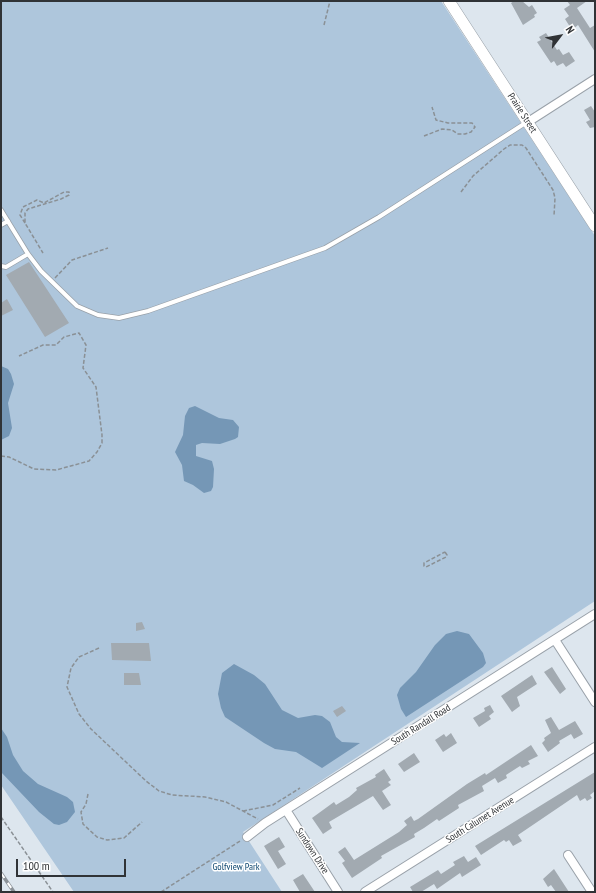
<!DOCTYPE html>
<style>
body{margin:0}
#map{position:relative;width:596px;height:893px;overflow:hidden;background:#dde6ee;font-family:"PT Sans Narrow",sans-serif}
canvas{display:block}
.frame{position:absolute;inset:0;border:2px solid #303336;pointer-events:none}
.north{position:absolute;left:540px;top:16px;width:40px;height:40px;-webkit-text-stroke:3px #fff;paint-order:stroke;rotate:58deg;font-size:11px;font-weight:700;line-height:16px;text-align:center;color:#303336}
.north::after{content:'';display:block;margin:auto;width:14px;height:18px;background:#303336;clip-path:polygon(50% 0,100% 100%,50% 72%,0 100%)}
.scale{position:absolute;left:16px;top:859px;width:110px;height:18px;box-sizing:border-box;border:2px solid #303336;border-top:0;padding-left:5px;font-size:12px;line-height:14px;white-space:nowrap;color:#303336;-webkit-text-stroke:3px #fff;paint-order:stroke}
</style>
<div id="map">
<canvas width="596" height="893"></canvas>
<div class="frame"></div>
<div class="north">N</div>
<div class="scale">100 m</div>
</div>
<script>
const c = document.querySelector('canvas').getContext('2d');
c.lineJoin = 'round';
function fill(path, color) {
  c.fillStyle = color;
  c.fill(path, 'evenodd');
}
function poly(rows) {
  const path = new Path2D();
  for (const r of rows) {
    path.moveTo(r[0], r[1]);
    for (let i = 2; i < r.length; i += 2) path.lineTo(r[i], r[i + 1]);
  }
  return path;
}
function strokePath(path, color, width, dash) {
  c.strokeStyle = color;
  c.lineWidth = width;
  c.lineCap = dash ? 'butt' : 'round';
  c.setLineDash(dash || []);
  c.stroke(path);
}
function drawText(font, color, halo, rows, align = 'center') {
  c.font = font + ' "PT Sans Narrow",sans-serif';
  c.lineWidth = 3;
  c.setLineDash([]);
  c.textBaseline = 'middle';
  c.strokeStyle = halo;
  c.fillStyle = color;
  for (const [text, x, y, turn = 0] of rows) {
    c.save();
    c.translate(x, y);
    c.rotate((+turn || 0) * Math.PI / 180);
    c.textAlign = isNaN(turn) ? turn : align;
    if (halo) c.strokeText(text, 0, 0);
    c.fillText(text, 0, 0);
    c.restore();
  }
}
fill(poly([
 [1,1,441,1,595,236,595,601,243,832,282,892,74,892,1,785]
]), '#aec6dc');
fill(poly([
 [1,366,8,369,11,374,14,384,8,403,12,428,9,436,1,440],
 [195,406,219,418,233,420,239,427,238,437,235,439,220,444,202,443,196,445,196,456,212,461,214,469,213,487,211,491,204,493,193,485,184,481,182,465,175,452,183,435,185,416,189,408],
 [457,631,469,634,483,653,486,663,483,667,406,717,401,709,397,695,400,688,416,672,435,645,446,634],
 [234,664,254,675,265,684,282,710,298,718,315,715,322,716,330,722,336,737,342,742,360,743,322,768,296,752,275,749,264,743,225,717,221,708,218,694,222,673],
 [1,728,7,737,13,755,23,771,38,784,67,797,73,802,75,812,67,822,59,825,54,824,39,812,1,772]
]), '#7597b6');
fill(poly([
 [514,1,522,1,529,7,532,5,537,13,534,15,535,17,523,25,511,3],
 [567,1,587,1,577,8,590,28,595,25,595,52,578,25,572,30,565,19,569,16,564,9,570,5],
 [546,33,557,50,559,49,563,55,569,52,575,61,566,67,563,63,557,66,554,61,551,63,537,42,541,40,539,37],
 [591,106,595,112,595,127,590,128,586,122,590,120,584,110],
 [29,262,69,323,45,337,6,275],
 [7,299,13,310,1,316,1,303],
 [142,622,145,629,136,631,136,623],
 [111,643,149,643,151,661,112,660],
 [552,667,566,689,560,694,544,672],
 [124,673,139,673,141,685,124,685],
 [532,675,537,684,517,697,520,706,512,712,501,696],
 [490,705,494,712,489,716,491,719,479,727,473,718,485,711,484,708],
 [342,706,346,711,337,717,333,711],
 [551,717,559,730,575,721,583,734,574,739,571,734,559,741,560,743,548,752,542,743,545,740,544,738,551,733,545,720],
 [451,733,457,743,443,752,435,740,444,734,446,737],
 [531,745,538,756,528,761,530,764,522,768,520,766,506,775,507,778,498,783,495,778,482,786,484,791,458,805,459,808,439,821,437,819,424,828,414,834,415,837,381,856,382,858,352,878,342,863,345,861,338,852,345,847,354,860,399,832,407,825,404,821,411,816,414,821,418,819,467,784,485,773,486,775],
 [414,753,420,762,404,772,398,764],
 [384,769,391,780,388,782,391,785,382,791,391,805,383,810,373,796,329,822,332,828,323,834,312,818,334,802,336,805,349,797,357,790,356,788,376,777,375,775],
 [595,772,595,791,590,795,592,798,587,801,585,798,580,801,577,795,518,835,522,841,513,846,509,840,506,842,504,840,481,855,475,846],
 [279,837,285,847,278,851,286,864,278,869,264,846],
 [464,856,468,862,476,857,481,865,462,877,460,873,437,889,434,884,421,892,413,892,410,887,438,870,441,874,455,865,453,862],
 [554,869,569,892,556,892,551,885,548,887,543,879],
 [303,874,315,892,300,892,293,880]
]), '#a2aab1');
const lane = poly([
 [1,210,28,254,41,271,77,306,98,315,119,318,148,311,325,248,379,217,527,122],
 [1,225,8,221],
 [1,266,6,267,28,254]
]);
const street = poly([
 [528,122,595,79],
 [555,640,595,702],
 [286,810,338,892],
 [247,837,265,823,595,614],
 [568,855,592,892],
 [365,892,595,747]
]);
const secondary = poly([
 [449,1,595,226]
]);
strokePath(lane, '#99a1a9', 5.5);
strokePath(street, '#99a1a9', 10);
strokePath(secondary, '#99a1a9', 12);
strokePath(poly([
 [324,25,330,1],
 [424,136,442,129,452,130,458,134,465,134,471,132,475,127,472,123,448,123,436,120,432,107],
 [461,192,473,176,504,149,510,145,522,145,526,148,553,190,555,198,554,216],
 [25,223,20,215,23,207,37,200,44,203,64,192,69,192,69,195,61,199,28,209,25,213,25,223,43,253],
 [55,278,72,260,108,248],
 [1,456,9,457,34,469,56,470,89,461,97,452,102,443,102,435,96,387,83,368,86,345,79,333,64,337,56,345,43,345,19,356],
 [445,552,447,555,446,557,426,567,424,566,424,563,445,552],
 [99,648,79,657,71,668,67,687,79,714,91,729,146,781,159,791,172,795,205,797,226,802,258,819],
 [88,794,86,804,81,812,83,824,97,837,107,840,124,838,142,822],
 [243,811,273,805,300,788],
 [1,817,53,892],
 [161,892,240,841]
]), '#8a9095', 1.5, [4, 2]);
strokePath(lane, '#fff', 4);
strokePath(street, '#fff', 8);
strokePath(secondary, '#fff', 11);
const rail = poly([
 [1,873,14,892]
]);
strokePath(rail, '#8c9298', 3.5);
strokePath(rail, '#fff', 2, [6]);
drawText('10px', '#303336', '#fff', [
 ["Prairie Street",522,113,57],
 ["South Randall Road",421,725,-32],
 ["South Calumet Avenue",480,820,-32],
 ["Sundown Drive",312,851,57]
]);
drawText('10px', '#0d466f', '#fff', [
 ["Golfview Park",236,867]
]);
</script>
